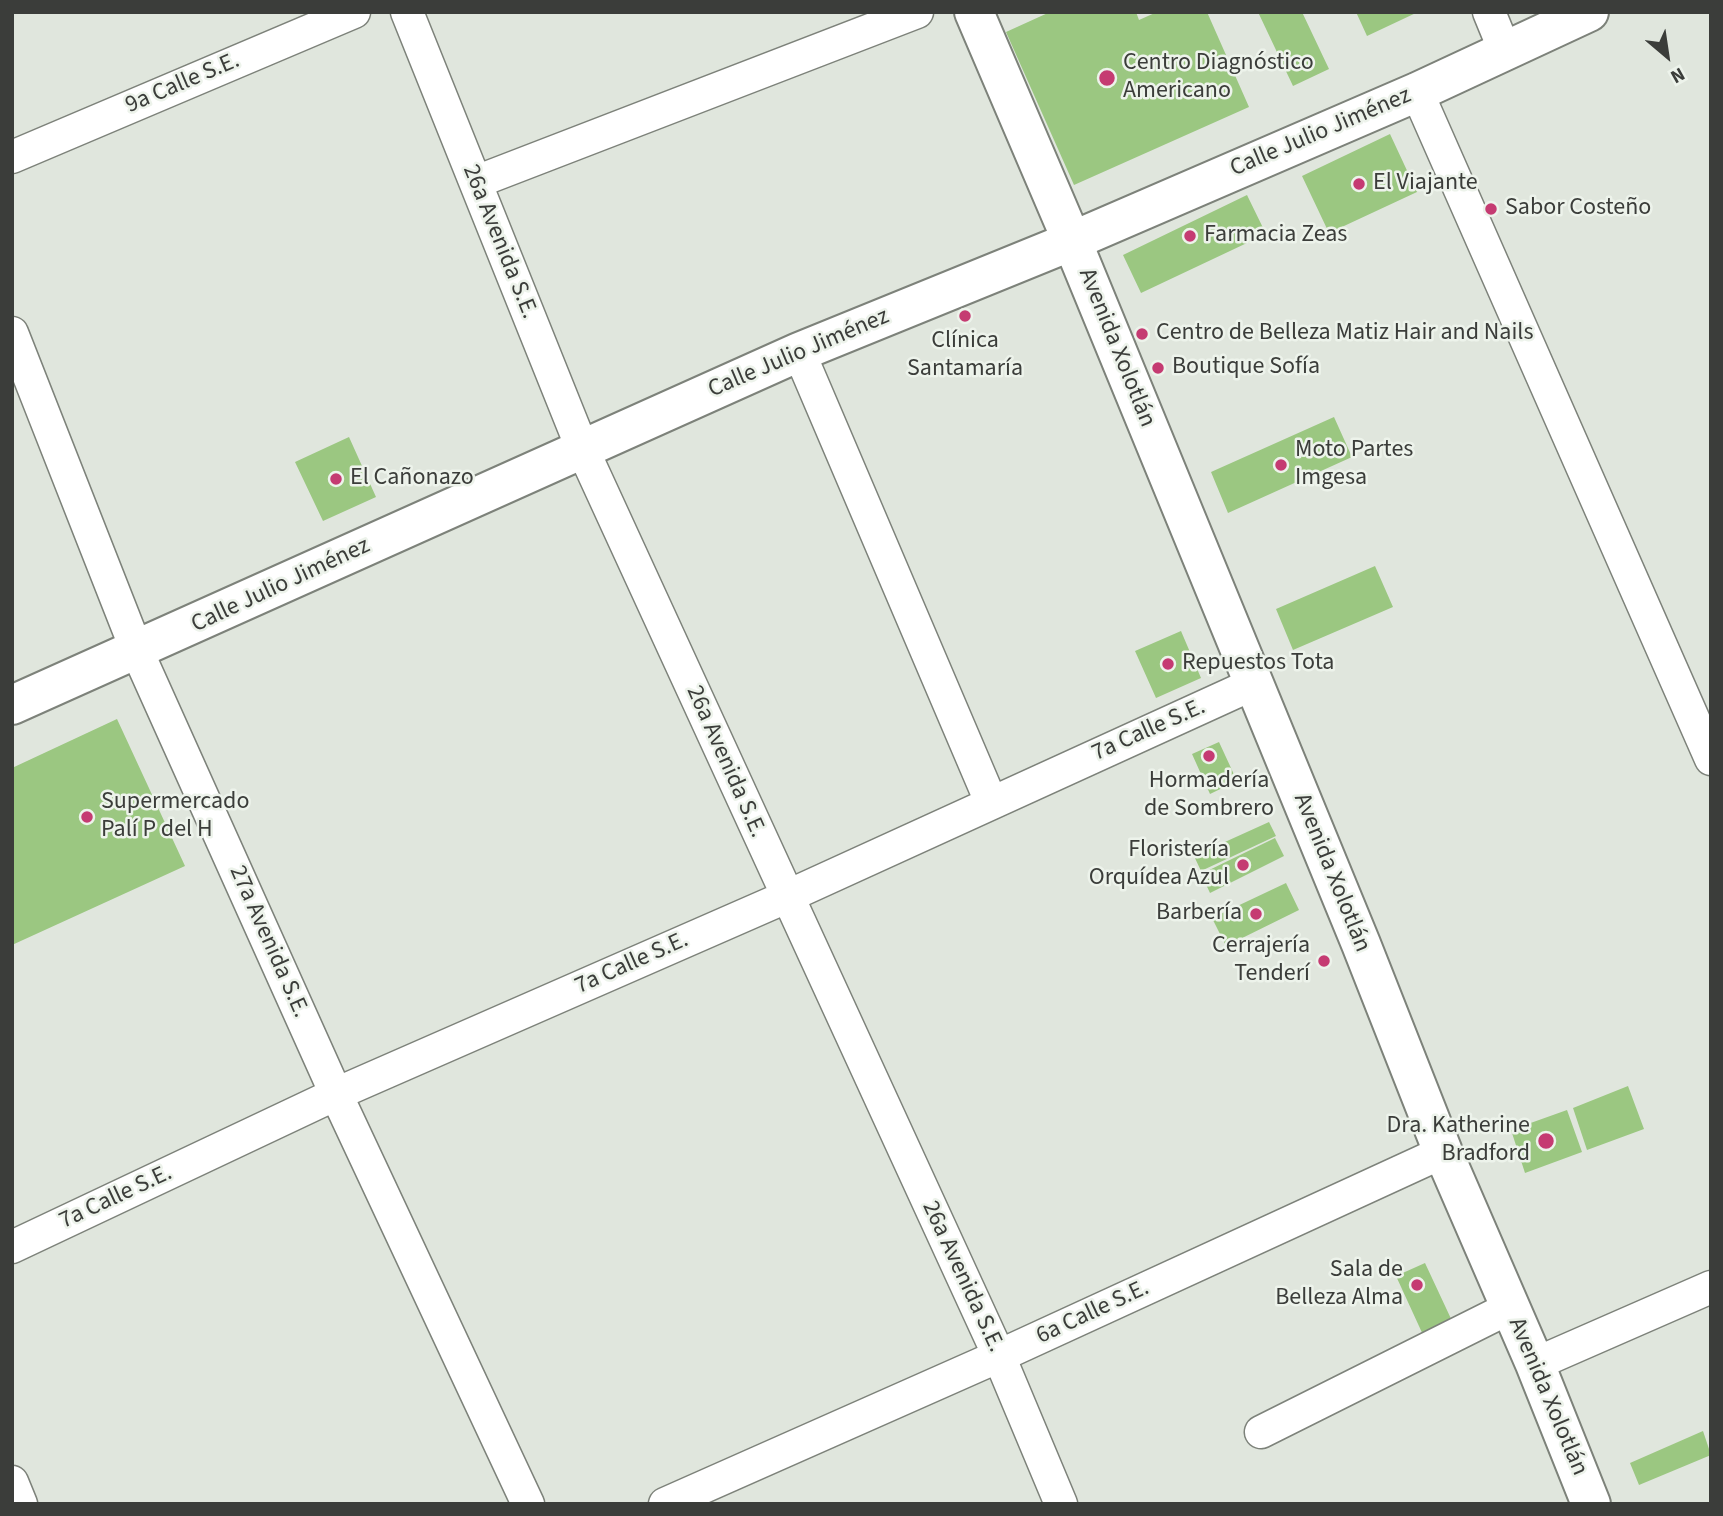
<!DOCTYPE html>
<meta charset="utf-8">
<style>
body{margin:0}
#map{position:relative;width:1723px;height:1516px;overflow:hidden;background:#e0e6dd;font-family:"Source Sans 3",sans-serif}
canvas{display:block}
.frame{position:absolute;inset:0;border:14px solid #3b3d3a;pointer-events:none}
.north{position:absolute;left:1632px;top:21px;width:70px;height:70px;-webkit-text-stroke:5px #edf3eb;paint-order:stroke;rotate:151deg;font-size:19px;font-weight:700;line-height:28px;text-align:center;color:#3b3d3a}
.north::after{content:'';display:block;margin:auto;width:24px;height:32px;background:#3b3d3a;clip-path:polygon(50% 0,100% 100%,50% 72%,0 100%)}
</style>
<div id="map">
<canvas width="1723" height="1516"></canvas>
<div class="frame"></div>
<div class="north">N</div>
</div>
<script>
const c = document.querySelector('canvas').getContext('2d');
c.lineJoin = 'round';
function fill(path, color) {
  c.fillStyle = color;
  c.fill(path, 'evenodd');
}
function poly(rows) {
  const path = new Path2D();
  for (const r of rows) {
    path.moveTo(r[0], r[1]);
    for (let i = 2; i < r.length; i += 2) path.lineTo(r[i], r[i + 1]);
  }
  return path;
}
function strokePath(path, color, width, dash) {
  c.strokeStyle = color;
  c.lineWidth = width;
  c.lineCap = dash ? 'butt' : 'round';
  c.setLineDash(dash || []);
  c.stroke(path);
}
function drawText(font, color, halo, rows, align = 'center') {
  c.font = font + ' "Source Sans 3",sans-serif';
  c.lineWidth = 5;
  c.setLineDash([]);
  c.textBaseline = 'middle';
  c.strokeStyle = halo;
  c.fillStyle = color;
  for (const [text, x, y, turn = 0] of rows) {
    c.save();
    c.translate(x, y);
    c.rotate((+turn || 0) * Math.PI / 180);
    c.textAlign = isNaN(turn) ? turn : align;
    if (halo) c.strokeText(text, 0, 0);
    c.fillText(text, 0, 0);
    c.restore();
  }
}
fill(poly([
 [1050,12,1136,12,1139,20,1157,12,1207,12,1249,107,1074,185,1006,32],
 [1258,12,1302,12,1329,69,1293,86],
 [1356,12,1418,12,1367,36],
 [1390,134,1417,192,1329,233,1302,176],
 [1247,195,1266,234,1141,293,1123,255],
 [1334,417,1352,457,1228,513,1211,472],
 [349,437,376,497,323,521,295,462],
 [1375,566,1393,607,1293,650,1276,609],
 [1181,631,1201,678,1156,698,1135,651],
 [117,719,185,866,12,945,12,768],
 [1219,742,1237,781,1210,794,1192,754],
 [1269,822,1276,836,1201,871,1194,856],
 [1275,838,1284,856,1210,893,1201,874],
 [1286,883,1299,910,1226,946,1212,918],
 [1628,1086,1644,1129,1587,1150,1573,1108],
 [1567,1110,1582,1152,1525,1173,1511,1130],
 [1425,1263,1453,1323,1424,1337,1396,1276],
 [1703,1431,1711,1455,1639,1485,1630,1463]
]), '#9bc781');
const minor = poly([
 [407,12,582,448,999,1356,1061,1504],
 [1489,12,1505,51],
 [1417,92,1711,759],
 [12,157,354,12],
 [476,182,917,12],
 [12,333,137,651,336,1094,528,1504],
 [799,352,991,802],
 [12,1247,336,1094,786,897,1253,684],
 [1535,1364,1711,1287],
 [1261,1432,1509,1308],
 [12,1482,21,1504],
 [665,1504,999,1356,1443,1152]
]);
const tertiary = poly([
 [974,12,1072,241]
]);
const secondary = poly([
 [1072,241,1361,944,1443,1152,1535,1364,1591,1504],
 [12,705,799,352,1072,241,1417,92,1589,12]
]);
strokePath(minor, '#7d827a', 35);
strokePath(tertiary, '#7d827a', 42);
strokePath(secondary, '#7d827a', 42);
strokePath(minor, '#fff', 32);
strokePath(tertiary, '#fff', 38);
strokePath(secondary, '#fff', 38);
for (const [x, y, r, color] of [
 [1107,78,9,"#c53b72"],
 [1359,184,7,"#c53b72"],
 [1491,209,7,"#c53b72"],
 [1190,236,7,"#c53b72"],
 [965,316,7,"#c53b72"],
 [1142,334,7,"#c53b72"],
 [1158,368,7,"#c53b72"],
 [1281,465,7,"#c53b72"],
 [336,479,7,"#c53b72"],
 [1168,664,7,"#c53b72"],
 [1209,756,7,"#c53b72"],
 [87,817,7,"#c53b72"],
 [1243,865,7,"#c53b72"],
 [1256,914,7,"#c53b72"],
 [1324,961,7,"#c53b72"],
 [1546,1141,9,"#c53b72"],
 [1417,1285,7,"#c53b72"]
]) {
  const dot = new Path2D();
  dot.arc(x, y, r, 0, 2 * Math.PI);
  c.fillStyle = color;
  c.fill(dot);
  strokePath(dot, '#edf3eb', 2.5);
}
drawText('24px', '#3b3d3a', '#edf3eb', [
 ["Centro Diagnóstico",1123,64],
 ["Americano",1123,92],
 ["El Viajante",1373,184],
 ["Sabor Costeño",1505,209],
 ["Farmacia Zeas",1204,236],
 ["Centro de Belleza Matiz Hair and Nails",1156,334],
 ["Clínica",965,342,"center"],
 ["Santamaría",965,370,"center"],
 ["Boutique Sofía",1172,368],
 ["Moto Partes",1295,451],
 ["Imgesa",1295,479],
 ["El Cañonazo",350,479],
 ["Repuestos Tota",1182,664],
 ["Hormadería",1209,782,"center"],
 ["de Sombrero",1209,810,"center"],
 ["Supermercado",101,803],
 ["Palí P del H",101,831],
 ["Floristería",1229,851,"right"],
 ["Orquídea Azul",1229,879,"right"],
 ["Barbería",1242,914,"right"],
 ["Cerrajería",1310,947,"right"],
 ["Tenderí",1310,975,"right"],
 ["Dra. Katherine",1530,1127,"right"],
 ["Bradford",1530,1155,"right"],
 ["Sala de",1403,1271,"right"],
 ["Belleza Alma",1403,1299,"right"]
], 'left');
drawText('24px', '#3b3d3a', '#edf3eb', [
 ["9a Calle S.E.",183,84,-23],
 ["Calle Julio Jiménez",1321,133,-23],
 ["26a Avenida S.E.",499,242,68],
 ["Avenida Xolotlán",1116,348,68],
 ["Calle Julio Jiménez",799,354,-23],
 ["Calle Julio Jiménez",281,586,-25],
 ["7a Calle S.E.",1149,731,-24],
 ["26a Avenida S.E.",725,762,66],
 ["Avenida Xolotlán",1331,873,68],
 ["27a Avenida S.E.",268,942,66],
 ["7a Calle S.E.",632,964,-24],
 ["7a Calle S.E.",116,1198,-25],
 ["26a Avenida S.E.",962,1277,65],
 ["6a Calle S.E.",1093,1313,-25],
 ["Avenida Xolotlán",1547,1397,67]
]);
</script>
